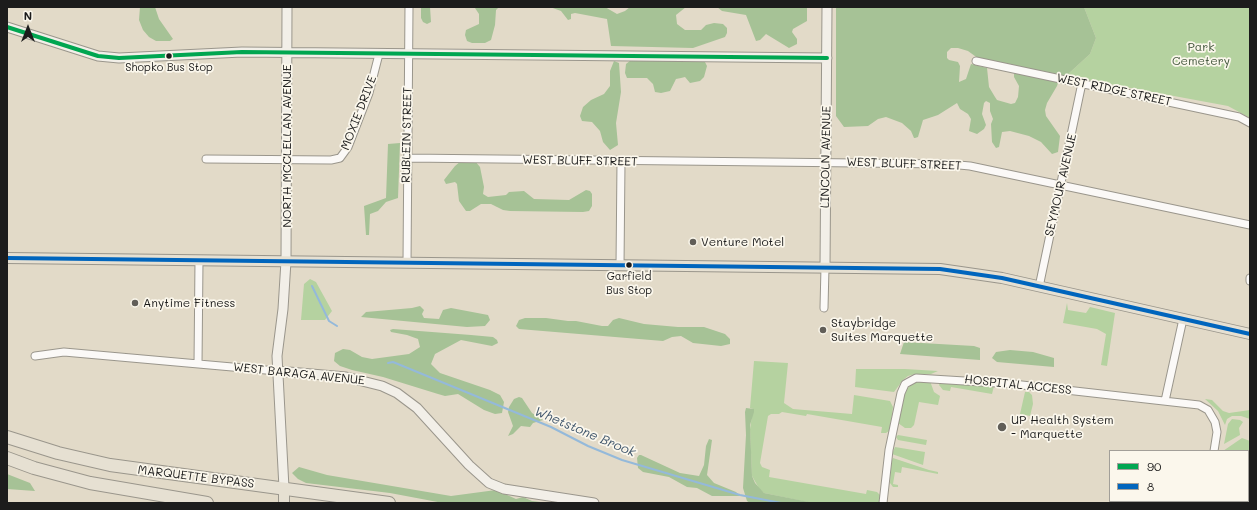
<!DOCTYPE html>
<style>
body{margin:0}
#map{position:relative;width:1257px;height:510px;overflow:hidden;background:#e2dac8;font-family:Mali,sans-serif}
canvas{display:block}
.frame{position:absolute;inset:0;border:8px solid #1c1c1c;pointer-events:none}
.legend{position:absolute;left:1109px;top:450px;width:140px;height:52px;box-sizing:border-box;background:#fbf7ec;border:1px solid #a29f99;margin:0;padding:5px 7px;list-style:none;font-size:12px;color:#1c1c1c}
.legend li{display:flex;align-items:center;gap:8px;height:20px}
.legend b{width:20px;border:1px solid #a29f99}
.north{position:absolute;left:8px;top:8px;width:40px;height:40px;-webkit-text-stroke:3px #fbf7ec;paint-order:stroke;rotate:0deg;font-size:11px;font-weight:700;line-height:16px;text-align:center;color:#1c1c1c}
.north::after{content:'';display:block;margin:auto;width:14px;height:18px;background:#1c1c1c;clip-path:polygon(50% 0,100% 100%,50% 72%,0 100%)}
</style>
<div id="map">
<canvas width="1257" height="510"></canvas>
<div class="frame"></div>
<ul class="legend">
<li><b style="height:5px;background:#00a651"></b>90</li>
<li><b style="height:5px;background:#0065bd"></b>8</li>
</ul>
<div class="north">N</div>
</div>
<script>
const c = document.querySelector('canvas').getContext('2d');
c.lineJoin = 'round';
function fill(path, color) {
  c.fillStyle = color;
  c.fill(path, 'evenodd');
}
function poly(rows) {
  const path = new Path2D();
  for (const r of rows) {
    path.moveTo(r[0], r[1]);
    for (let i = 2; i < r.length; i += 2) path.lineTo(r[i], r[i + 1]);
  }
  return path;
}
function strokePath(path, color, width, dash) {
  c.strokeStyle = color;
  c.lineWidth = width;
  c.lineCap = dash ? 'butt' : 'round';
  c.setLineDash(dash || []);
  c.stroke(path);
}
function drawText(font, color, halo, rows, align = 'center') {
  c.font = font + ' Mali,sans-serif';
  c.lineWidth = 3.5;
  c.setLineDash([]);
  c.textBaseline = 'middle';
  c.strokeStyle = halo;
  c.fillStyle = color;
  for (const [text, x, y, turn = 0] of rows) {
    c.save();
    c.translate(x, y);
    c.rotate((+turn || 0) * Math.PI / 180);
    c.textAlign = isNaN(turn) ? turn : align;
    if (halo) c.strokeText(text, 0, 0);
    c.fillText(text, 0, 0);
    c.restore();
  }
}
fill(poly([
 [1084,7,1250,7,1250,118,1228,106,1066,76,1090,54,1096,38],
 [310,279,316,282,332,311,325,320,301,320,304,284],
 [1067,303,1068,310,1086,313,1090,307,1115,313,1107,366,1101,365,1106,334,1097,329,1063,323],
 [754,361,788,363,784,403,793,409,852,414,854,395,890,401,893,407,892,415,889,431,886,433,881,433,882,427,807,414,806,416,782,412,779,414,771,414,768,416,760,463,762,467,770,470,769,477,866,494,867,490,877,492,880,495,880,503,812,503,764,493,760,490,752,476,750,429,753,409,750,408],
 [856,369,905,369,938,371,931,374,915,374,908,376,903,380,894,392,855,387],
 [917,381,930,381,934,392,940,396,938,405,919,402,914,425,911,428,905,428,898,423,903,398,906,389],
 [940,382,994,386,992,394,951,387,950,391,943,390,939,385],
 [1025,392,1029,392,1032,395,1033,404,1030,416,1020,414],
 [1205,399,1212,400,1223,411,1229,413,1250,410,1250,419,1241,416,1232,416,1227,419,1225,425,1218,411],
 [1232,419,1240,420,1243,422,1239,428,1240,435,1224,444,1228,424],
 [898,435,927,440,926,445,898,440,896,437],
 [1242,438,1250,441,1250,497,1248,497,1248,451,1223,451],
 [895,447,925,452,923,465,892,454],
 [893,458,929,470,938,472,938,474,902,467,901,473,895,472,893,484,898,485,898,487,893,487,890,483,891,462]
]), '#b5d2a0');
fill(poly([
 [140,7,155,7,159,19,173,39,170,41,156,41,149,37,143,30,139,20],
 [421,7,430,7,431,22,427,24,423,22,421,18],
 [471,7,499,7,496,10,495,25,491,40,485,43,472,43,467,41,465,35,466,30,479,24,479,14,475,8],
 [550,7,605,7,617,14,625,11,630,7,686,7,676,15,677,24,685,30,701,30,706,25,714,23,723,24,727,28,727,33,725,37,693,48,611,46,607,19,575,13,571,14,571,19,568,20,561,11],
 [717,7,807,7,807,21,793,29,792,32,797,39,797,44,789,48,766,34,760,40,756,41,746,15,722,11],
 [836,7,1084,7,1096,38,1090,54,1066,76,979,59,968,51,958,48,951,48,947,52,947,58,949,60,958,62,960,66,959,82,966,79,971,64,987,68,989,87,995,97,997,100,1011,104,1015,103,1018,97,1019,86,1014,77,1014,74,1017,72,1056,80,1058,83,1057,86,1047,103,1045,110,1046,116,1060,136,1058,152,1052,154,1041,142,1029,136,1010,131,1002,132,999,147,996,148,992,142,991,124,993,119,990,111,990,103,986,101,984,103,982,114,986,125,984,129,977,134,969,131,971,119,968,114,960,109,957,103,938,115,923,120,918,137,915,138,914,138,911,131,902,123,886,117,878,119,868,126,844,127,836,116],
 [631,60,704,60,707,66,704,77,700,81,690,83,685,77,681,78,676,79,670,91,661,93,655,92,653,84,647,78,627,78,625,73,626,64],
 [614,61,619,63,621,92,616,123,618,145,610,150,603,142,600,131,592,122,582,121,580,116,583,107,591,100,604,94,610,86,610,71],
 [400,143,398,198,386,202,378,211,370,214,369,235,366,235,364,206,386,198,388,144],
 [461,161,475,161,480,167,484,187,483,194,488,197,506,195,509,192,524,191,534,199,569,200,586,190,590,191,592,194,592,206,589,211,583,212,510,211,503,210,491,204,481,204,470,211,466,211,459,201,457,184,455,182,446,184,444,180,455,166],
 [420,306,424,310,422,314,424,318,439,319,443,310,451,308,488,315,490,320,485,326,467,327,361,317,366,312,412,308],
 [525,318,546,318,568,321,576,321,602,326,608,326,613,320,619,318,644,324,678,327,704,327,725,334,730,339,730,344,721,346,693,343,681,336,672,337,663,341,519,329,516,326,519,320],
 [393,329,471,335,493,337,497,340,498,343,492,346,461,340,435,354,431,364,440,373,490,390,500,395,504,402,502,413,495,414,484,410,458,394,445,396,438,394,383,377,352,370,340,366,334,361,335,353,343,349,350,350,362,357,372,359,409,354,420,347,418,339,407,335,391,332,390,330],
 [904,342,974,346,980,348,980,360,900,354],
 [1010,350,1033,352,1054,358,1054,367,997,362,992,358,996,352],
 [519,397,522,398,532,413,543,420,533,423,530,427,521,426,513,434,508,436,513,426,508,412,509,407,514,399],
 [746,408,754,409,754,412,750,425,752,476,755,483,764,493,814,503,750,503,747,501,743,488,746,435,745,412],
 [709,439,712,440,707,475,714,483,736,492,740,496,712,496,697,488,687,487,669,477,643,472,638,468,637,458,639,455,641,455,680,473,699,476,704,465,706,446],
 [299,467,327,475,451,496,496,490,516,499,523,497,532,501,549,503,443,503,390,493,306,483,298,479,292,473],
 [7,474,30,483,35,491,7,489]
]), '#a6c296');
strokePath(poly([
 [312,286,329,321,337,326],
 [388,363,393,362,551,427,588,446,622,460,740,495,781,503]
]), '#94b9da', 2);
const street = poly([
 [976,61,1239,117,1250,123],
 [407,158,948,164,970,166,1250,225],
 [206,159,331,160,340,158,348,147,369,93,379,54],
 [407,263,409,7],
 [620,266,621,162],
 [1250,278,1250,281],
 [1039,287,1082,83],
 [824,308,825,267],
 [35,356,64,352,277,371],
 [198,364,199,261],
 [1165,401,1183,319],
 [1217,501,1227,503],
 [883,503,889,450,901,393,905,384,916,378,1013,384,1199,405,1208,410,1215,422,1217,432,1214,451],
 [1204,503,1204,501]
]);
const secondary = poly([
 [7,27,98,56,119,58,242,52,827,58],
 [825,267,827,7],
 [277,371,346,377,382,386,397,393,417,408,469,465,489,483,504,489,594,503],
 [284,488,277,356,283,309,286,261,287,7]
]);
const primary = poly([
 [7,258,940,269,1002,278,1250,334],
 [284,488,284,503]
]);
const highway = poly([
 [7,437,58,453,110,465,389,503],
 [7,458,34,468,90,483,207,503]
]);
strokePath(street, '#9a968c', 9);
strokePath(secondary, '#9a968c', 11);
strokePath(primary, '#9a968c', 12);
strokePath(highway, '#9a968c', 14);
strokePath(street, '#fbf9f7', 7);
strokePath(secondary, '#f2efe8', 9);
strokePath(primary, '#e6e0d2', 10);
strokePath(highway, '#e6e0d2', 12);
strokePath(poly([
 [7,27,98,56,119,58,242,52,827,58]
]), '#00a651', 4);
strokePath(poly([
 [7,258,940,269,1002,278,1250,334]
]), '#0065bd', 4);
for (const [x, y, r, color] of [
 [169,56,3.5,"#1c1c1c"],
 [693,242,4,"#615e58"],
 [629,265,3.5,"#1c1c1c"],
 [135,303,4,"#615e58"],
 [823,330,4,"#615e58"],
 [1002,427,5,"#615e58"]
]) {
  const dot = new Path2D();
  dot.arc(x, y, r, 0, 2 * Math.PI);
  c.fillStyle = color;
  c.fill(dot);
  strokePath(dot, '#fbf7ec', 1.5);
}
drawText('11px', '#1c1c1c', '#fbf7ec', [
 ["Shopko Bus Stop",169,68],
 ["Garfield",629,277],
 ["Bus Stop",629,291]
]);
drawText('12px', '#45593f', '#fbf7ec', [
 ["Park",1201,47],
 ["Cemetery",1201,61]
]);
drawText('12px', '#1c1c1c', '#fbf7ec', [
 ["WEST RIDGE STREET",1114,90,12],
 ["MOXIE DRIVE",359,113,-69],
 ["RUBLEIN STREET",407,135,-89],
 ["NORTH MCCLELLAN AVENUE",287,146,-90],
 ["LINCOLN AVENUE",826,157,-89],
 ["WEST BLUFF STREET",580,161,1],
 ["WEST BLUFF STREET",904,164,2],
 ["SEYMOUR AVENUE",1061,185,-77],
 ["WEST BARAGA AVENUE",299,374,6],
 ["HOSPITAL ACCESS",1018,385,6],
 ["MARQUETTE BYPASS",196,477,7]
]);
drawText('12px', '#1c1c1c', '#fbf7ec', [
 ["Venture Motel",701,242],
 ["Anytime Fitness",143,303],
 ["Staybridge",831,323],
 ["Suites Marquette",831,337],
 ["UP Health System",1011,420],
 ["- Marquette",1011,434]
], 'left');
drawText('italic 13px', '#3f556b', '#fbf7ec', [
 ["Whetstone Brook",585,432,23]
]);
</script>
